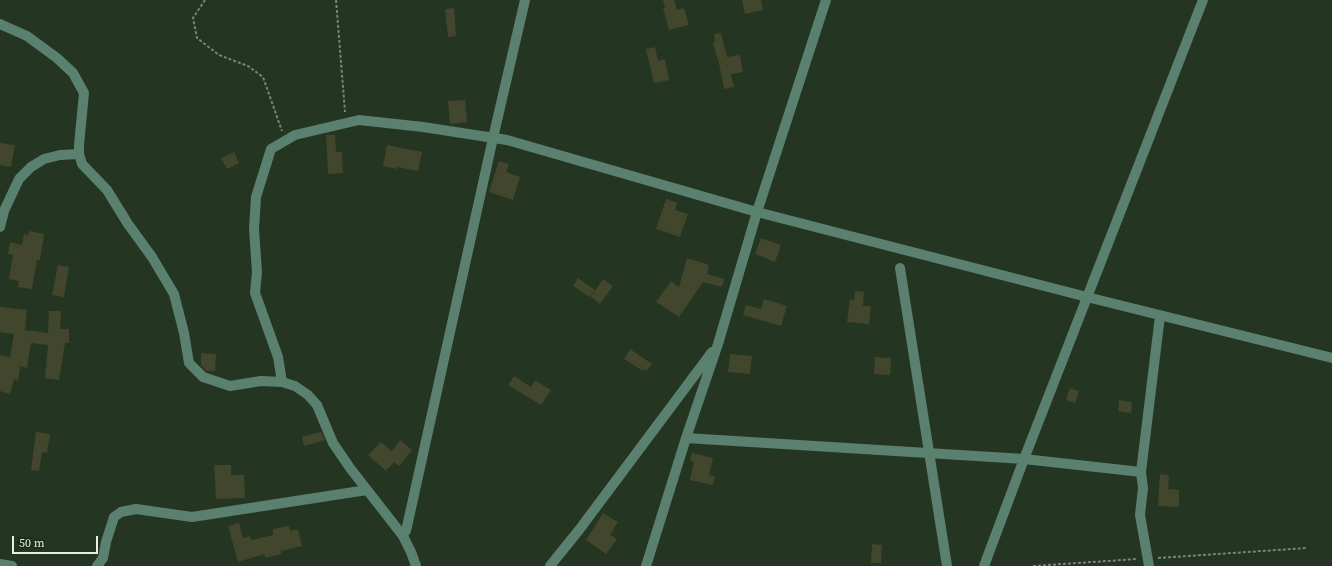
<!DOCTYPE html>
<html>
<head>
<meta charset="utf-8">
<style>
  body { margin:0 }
  #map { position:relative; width:1332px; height:566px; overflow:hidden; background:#243521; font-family:"Source Serif 4",serif }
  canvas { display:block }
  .scale { position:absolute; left:12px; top:536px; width:86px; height:18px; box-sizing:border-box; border:2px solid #e5f0e3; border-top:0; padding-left:5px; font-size:12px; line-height:14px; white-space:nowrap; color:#e5f0e3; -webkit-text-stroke:3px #1b2b18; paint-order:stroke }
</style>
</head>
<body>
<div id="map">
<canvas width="1332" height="566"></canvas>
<div class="scale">50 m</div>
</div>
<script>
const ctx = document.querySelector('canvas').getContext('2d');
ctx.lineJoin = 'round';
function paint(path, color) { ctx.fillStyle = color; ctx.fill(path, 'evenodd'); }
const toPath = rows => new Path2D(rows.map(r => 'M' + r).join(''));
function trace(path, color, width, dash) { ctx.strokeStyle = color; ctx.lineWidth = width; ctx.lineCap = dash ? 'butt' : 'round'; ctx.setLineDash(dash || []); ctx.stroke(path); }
paint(toPath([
  [663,0,674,0,677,10,684,8,689,25,669,30,663,8,665,8],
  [742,0,761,0,763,10,745,14],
  [454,8,456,36,448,37,445,9],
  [721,33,727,57,740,55,743,72,731,74,734,87,724,89,718,58,717,58,713,43,715,42,714,34],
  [655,47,658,61,665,59,669,80,654,83,646,49],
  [465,100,467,122,450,124,448,101],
  [326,135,335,135,336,152,342,152,343,173,328,174],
  [0,143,15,145,11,167,0,165],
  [387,145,422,152,418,171,397,167,397,169,383,166],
  [234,152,239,163,227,169,221,158],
  [499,161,509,164,506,172,520,177,513,200,489,192],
  [666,199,677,203,675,210,688,214,680,237,656,229],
  [29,231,44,234,40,260,37,260,32,289,18,287,19,281,9,279,13,255,8,254,10,242,22,245,24,234,28,235],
  [761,238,781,245,775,262,755,254],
  [687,258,709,265,707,274,724,279,722,287,703,282,679,317,656,302,671,281,679,287],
  [58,265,69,267,64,297,52,295],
  [578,278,595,290,590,297,573,286],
  [603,279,613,286,600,304,591,297],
  [855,291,864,292,863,306,871,306,869,324,847,322,850,299,854,300],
  [764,299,787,306,781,326,743,315,746,305,761,309],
  [0,307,27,310,25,330,48,333,49,311,61,311,60,329,69,329,69,343,65,343,59,380,45,378,48,345,31,343,27,368,20,366,18,380,14,379,10,394,0,391,0,355,10,357,14,334,0,332],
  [630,349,652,364,647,371,644,369,643,371,624,359],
  [201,353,216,354,215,371,206,371,201,365],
  [730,354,752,356,750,374,728,372],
  [875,357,891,358,890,375,874,374],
  [514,376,531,387,535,380,551,390,541,405,508,385],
  [1070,388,1079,391,1075,403,1066,400],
  [1119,400,1132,402,1131,413,1118,411],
  [36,432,50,434,47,453,42,452,39,471,31,470],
  [321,432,325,440,304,446,302,437],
  [400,440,412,450,399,466,394,462,386,471,368,455,381,442,392,451],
  [692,453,713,458,709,475,715,476,713,485,690,480,694,462,690,461],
  [214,465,231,465,231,475,244,475,245,498,216,499],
  [1160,474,1169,475,1168,489,1179,490,1179,507,1158,506],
  [603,513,618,522,610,535,617,539,606,554,586,540],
  [239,523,243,538,250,536,251,540,273,535,273,529,289,526,290,531,298,529,302,546,281,551,281,554,266,558,264,554,238,562,228,526],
  [872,544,882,545,881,563,871,563]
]), '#42462d');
trace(toPath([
  [205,0,193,18,197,38,219,55,248,66,263,77,282,131],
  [336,0,345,112],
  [1158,558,1307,548],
  [1033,566,1137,559]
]), '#778574', 2, [3, 2]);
trace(toPath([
  [0,24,27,36,57,58,73,73,84,93,79,145,79,154,82,164,107,190,128,224,152,257,174,294,184,333,189,363,203,377,230,386,261,381,282,382,295,386,308,395,317,405,333,443,350,468,403,536,411,552,416,566],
  [0,227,4,211,19,179,31,167,44,159,60,155,79,154],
  [900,268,947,566],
  [282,382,278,357,255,293,257,272,254,229,256,197,271,149,295,135,359,120,423,127,507,140,757,212,1087,297,1332,358],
  [686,438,1024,459,1141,472],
  [406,531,493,138,525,0],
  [0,564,12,566],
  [97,566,103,558,106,542,114,517,121,512,136,509,192,517,367,490],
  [550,566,579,530,712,352],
  [646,566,686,438,718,344,757,212,826,0],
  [984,566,1024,459,1203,0],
  [1149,566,1140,515,1143,488,1141,472,1160,316]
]), '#5a806f', 10);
</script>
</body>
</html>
